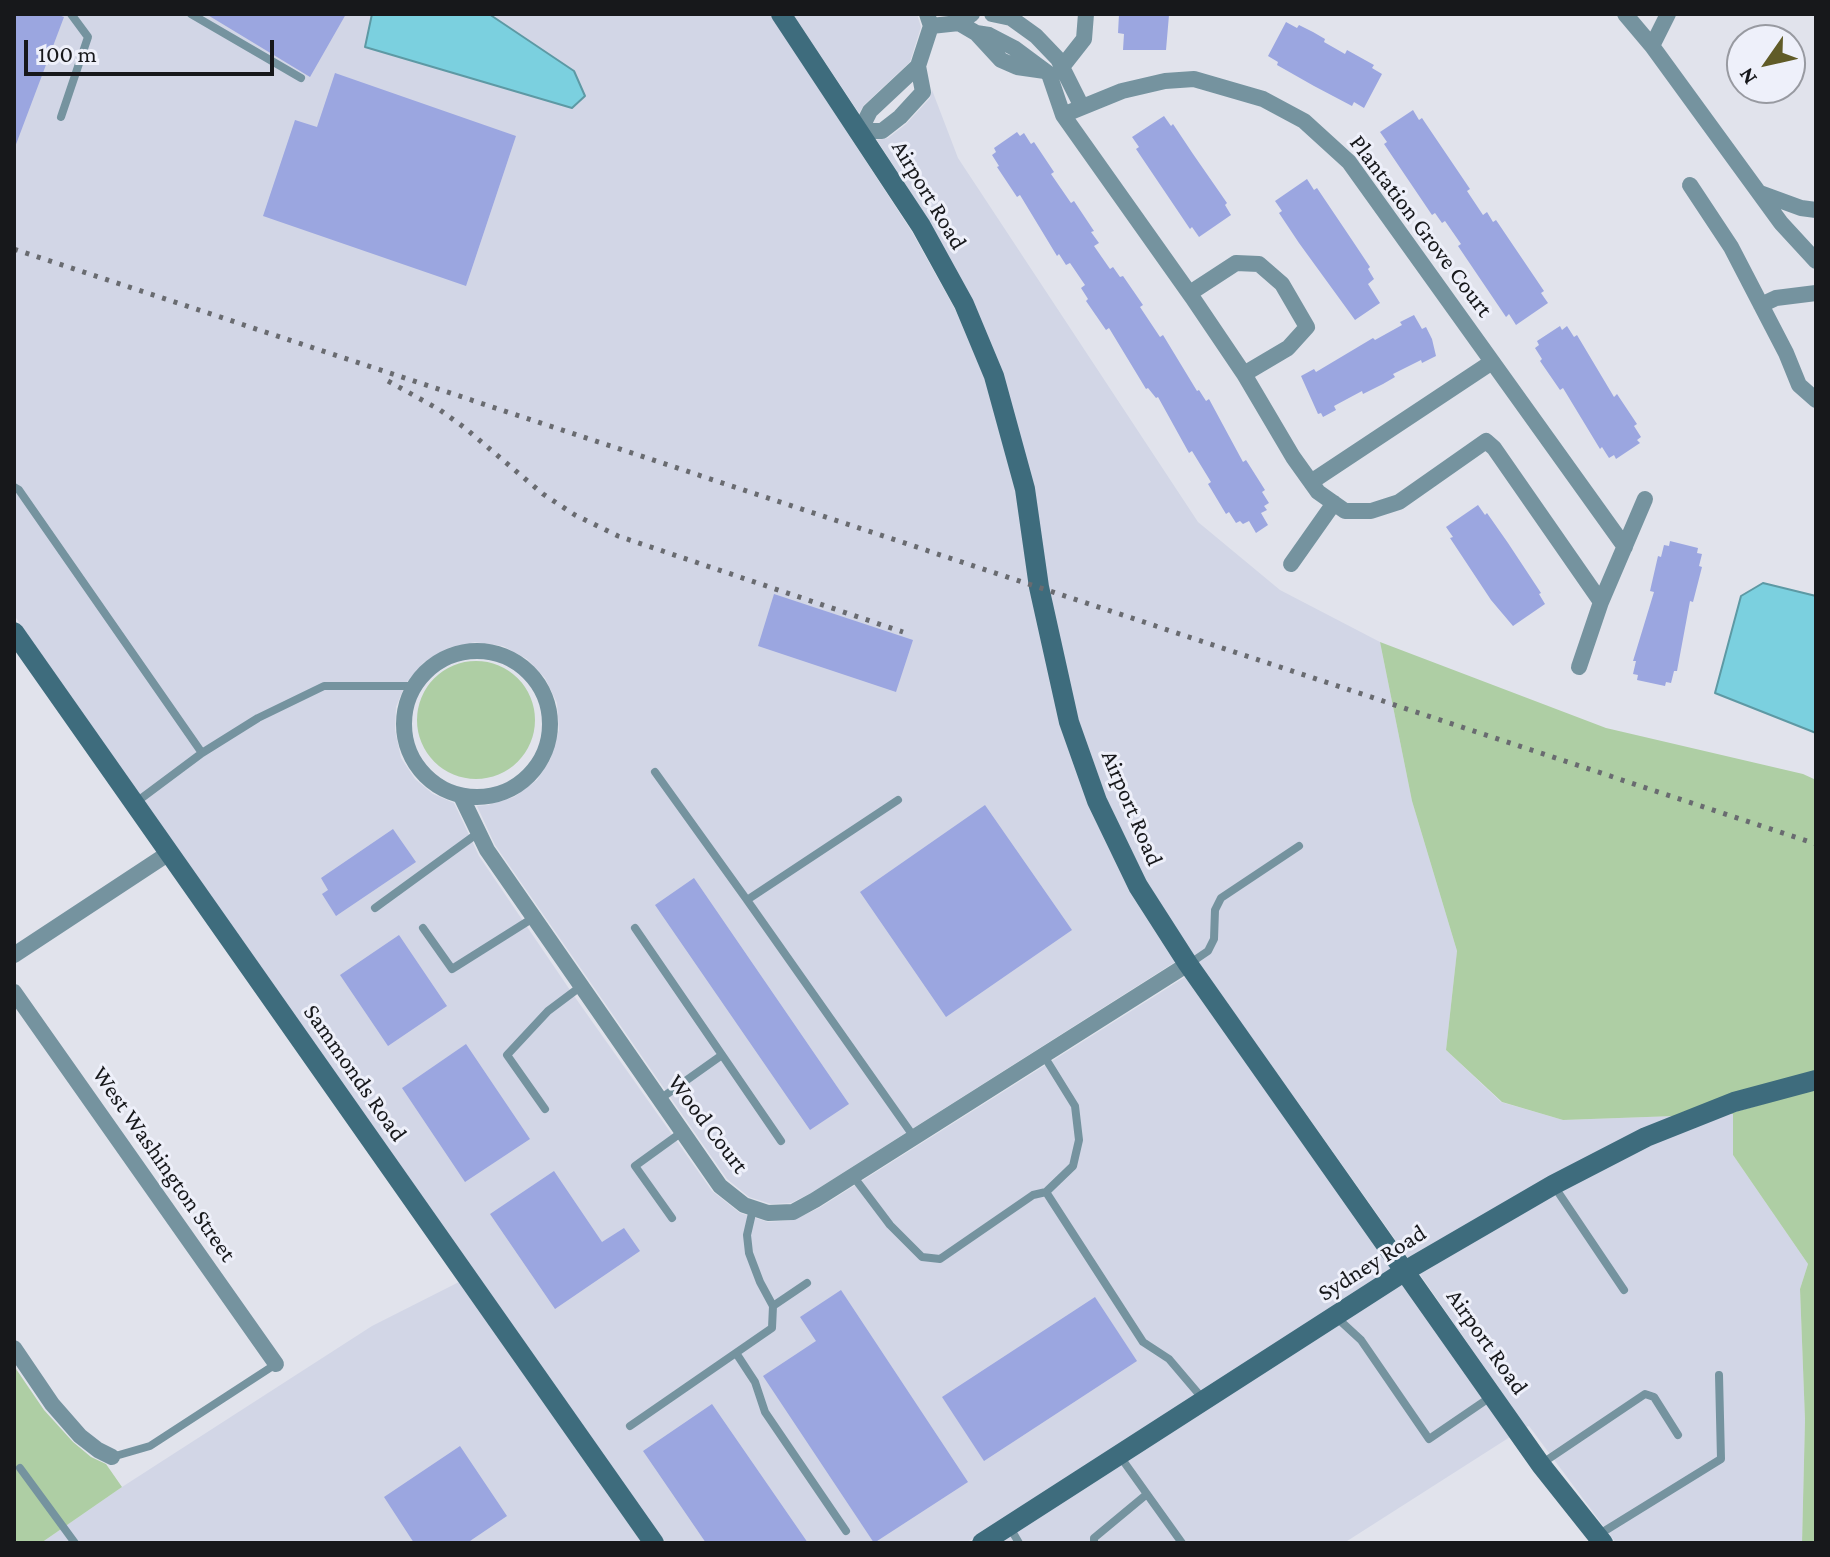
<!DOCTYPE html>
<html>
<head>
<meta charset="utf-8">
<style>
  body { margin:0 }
  #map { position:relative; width:1830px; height:1557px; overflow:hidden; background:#e1e3ec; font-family:"Crimson Pro",serif }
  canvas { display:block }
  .frame { position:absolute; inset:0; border:16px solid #17181b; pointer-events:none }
  .north { position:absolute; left:1726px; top:24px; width:80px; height:80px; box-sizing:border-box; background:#eef0fa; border:2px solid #989aa1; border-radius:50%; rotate:236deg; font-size:22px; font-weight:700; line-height:32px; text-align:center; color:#17181b }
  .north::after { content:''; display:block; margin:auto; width:28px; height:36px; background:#605b27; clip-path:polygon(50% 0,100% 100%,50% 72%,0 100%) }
  .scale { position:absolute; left:24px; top:40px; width:250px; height:36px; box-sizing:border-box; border:4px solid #17181b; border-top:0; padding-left:10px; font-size:24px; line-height:28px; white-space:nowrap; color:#17181b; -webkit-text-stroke:6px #eef0fa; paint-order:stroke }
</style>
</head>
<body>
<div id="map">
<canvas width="1830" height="1557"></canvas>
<div class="frame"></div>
<div class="north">N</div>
<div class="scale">100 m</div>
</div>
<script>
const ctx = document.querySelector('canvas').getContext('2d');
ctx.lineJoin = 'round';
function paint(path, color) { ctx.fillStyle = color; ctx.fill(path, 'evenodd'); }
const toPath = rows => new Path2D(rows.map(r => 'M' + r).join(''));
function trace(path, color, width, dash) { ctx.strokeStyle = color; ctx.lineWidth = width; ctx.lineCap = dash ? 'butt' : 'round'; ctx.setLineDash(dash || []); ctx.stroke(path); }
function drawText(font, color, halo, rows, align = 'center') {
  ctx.font = font + ' "Crimson Pro",serif'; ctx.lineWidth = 6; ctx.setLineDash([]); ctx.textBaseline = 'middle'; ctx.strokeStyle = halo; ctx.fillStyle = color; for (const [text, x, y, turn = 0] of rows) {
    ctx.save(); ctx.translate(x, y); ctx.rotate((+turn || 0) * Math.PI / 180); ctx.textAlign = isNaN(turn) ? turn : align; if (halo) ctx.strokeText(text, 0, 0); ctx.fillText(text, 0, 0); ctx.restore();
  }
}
paint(toPath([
  [14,14,372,14,366,47,492,18,489,14,770,14,912,232,955,309,985,379,1016,492,1060,726,1175,962,811,1193,791,1203,771,1204,749,1197,727,1179,495,845,477,806,488,805,514,797,537,780,550,760,559,730,557,703,545,678,527,659,503,646,475,642,448,648,424,662,406,683,396,707,395,730,401,758,415,779,433,794,454,803,479,856,572,993,712,1191,740,1213,768,1222,793,1220,819,1208,1185,977,1392,1269,966,1543,666,1543,14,615],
  [793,14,917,14,921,27,910,62,864,105,859,113],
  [932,90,958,158,1198,522,1280,590,1380,642,1412,801,1457,951,1446,1050,1501,1102,1563,1120,1675,1116,1409,1259,1196,959,1146,881,1106,797,1078,719,1048,585,1034,486,929,221,877,140,888,138,906,124,930,98],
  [1728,1114,1733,1114,1733,1155,1808,1264,1800,1289,1805,1420,1802,1543,1616,1543,1529,1426,1526,1427,1419,1273,1559,1192,1649,1145],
  [459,1282,642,1543,41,1543,122,1487,372,1326],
  [1402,1283,1510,1437,1344,1543,998,1543]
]), '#d2d6e6');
paint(toPath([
  [1380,642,1606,728,1803,774,1816,780,1816,1071,1675,1116,1563,1120,1502,1102,1446,1050,1457,951,1412,801],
  '417 720a59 59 0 1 1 118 0a59 59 0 1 1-118 0Z',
  [1816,1089,1816,1543,1802,1543,1805,1420,1800,1289,1808,1264,1733,1155,1733,1114,1728,1114],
  [14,1366,44,1410,73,1442,91,1457,106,1464,122,1487,41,1543,14,1543]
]), '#aecea4');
const water = toPath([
  [372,14,489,14,574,71,585,96,572,108,365,47,372,14],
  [1763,583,1816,596,1816,733,1715,693,1741,596,1763,583]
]);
paint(water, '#7bd0df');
trace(water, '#5d99a4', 2);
paint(toPath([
  [14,14,56,14,64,17,15,147],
  [206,14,346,14,310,77],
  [1119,14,1169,15,1166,50,1123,50,1124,34,1118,33],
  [1286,22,1297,28,1299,25,1313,32,1325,39,1324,42,1345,54,1347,50,1374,65,1372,68,1382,74,1364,108,1354,102,1352,106,1314,86,1277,65,1278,62,1268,56],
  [335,73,516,136,466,286,263,216,295,120,317,127],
  [1413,110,1419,120,1422,118,1426,124,1470,189,1467,191,1483,215,1487,212,1493,222,1496,220,1544,291,1541,293,1548,303,1516,325,1509,314,1506,317,1458,246,1461,244,1445,221,1442,223,1435,213,1432,215,1384,144,1387,142,1380,132],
  [1164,116,1171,126,1173,124,1193,154,1227,203,1225,205,1231,215,1199,237,1192,227,1190,229,1136,149,1139,147,1132,137],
  [1017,132,1020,136,1024,133,1031,144,1034,142,1054,172,1051,174,1071,203,1074,201,1094,231,1091,232,1099,243,1094,246,1110,269,1113,267,1120,277,1123,276,1143,305,1140,307,1160,337,1163,335,1197,391,1199,390,1206,401,1209,399,1243,462,1246,460,1265,490,1262,492,1269,503,1264,506,1267,510,1261,513,1268,525,1256,533,1249,521,1243,524,1240,521,1236,523,1229,512,1226,514,1208,484,1211,482,1192,451,1189,453,1158,397,1156,398,1148,388,1146,389,1109,328,1106,330,1086,301,1088,299,1081,288,1085,285,1070,263,1066,265,1059,254,1057,256,1020,195,1017,197,997,167,999,166,992,155,996,152,994,148],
  [1307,179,1314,190,1317,188,1352,240,1370,267,1368,269,1374,279,1368,284,1380,303,1355,320,1299,243,1279,213,1282,211,1275,201],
  [1414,315,1422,329,1426,327,1432,339,1436,356,1422,363,1421,360,1393,374,1395,377,1383,384,1363,394,1362,391,1334,406,1336,410,1323,417,1321,413,1318,414,1301,376,1314,369,1316,372,1373,338,1375,340,1402,325,1400,322],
  [1560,326,1562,330,1567,326,1574,337,1577,335,1614,397,1617,394,1637,424,1634,426,1641,437,1637,440,1640,443,1616,459,1614,455,1609,458,1602,447,1600,449,1563,388,1560,390,1540,361,1542,359,1535,348,1539,345,1537,341],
  [1478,505,1485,515,1487,513,1508,543,1541,593,1539,594,1545,604,1513,626,1491,600,1450,538,1453,537,1446,527],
  [1670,541,1698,548,1697,553,1702,554,1699,566,1702,567,1693,602,1690,601,1677,671,1674,671,1671,683,1666,682,1665,686,1637,680,1638,675,1633,674,1636,661,1633,661,1654,592,1650,591,1658,556,1661,557,1664,545,1669,546],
  [774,594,913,640,896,692,758,646],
  [985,805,1072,930,946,1017,860,892],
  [393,829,416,862,336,916,322,894,328,890,321,878],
  [694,878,849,1104,810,1130,655,905],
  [399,935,447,1006,388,1046,340,975],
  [466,1044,530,1139,465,1182,402,1088],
  [554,1171,602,1242,624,1228,640,1251,555,1309,490,1214],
  [841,1290,968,1482,874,1543,763,1376,816,1341,800,1317],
  [1095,1297,1137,1361,984,1461,942,1397],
  [712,1404,808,1543,706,1543,643,1451],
  [460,1446,507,1516,467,1543,414,1543,384,1497]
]), '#9ba6e0');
trace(toPath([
  [191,14,301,78],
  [61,117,88,37,71,14],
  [14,487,19,490,202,753,135,803],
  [202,753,258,718,324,686,414,686],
  [655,772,747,900],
  [898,800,747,900,914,1137],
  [375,908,478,833],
  [423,928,452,969,533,918],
  [635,928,781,1141],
  [1189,964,1208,951,1214,939,1215,910,1221,898,1299,846],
  [1044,1056,1075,1106,1079,1140,1073,1166,1046,1192],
  [660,1099,722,1055],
  [545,1109,507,1055,548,1011,580,987],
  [853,1176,890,1225,922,1257,940,1259,1033,1195,1046,1192,1143,1342,1169,1359,1203,1399],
  [1554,1186,1624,1290],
  [672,1218,635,1166,682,1132],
  [773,1306,807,1283],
  [1336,1317,1361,1340,1429,1439,1492,1396],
  [736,1353,755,1382,765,1412,846,1531],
  [630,1426,772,1328,773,1306,760,1282,749,1253,747,1235,753,1209],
  [1119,1455,1182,1543],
  [112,1457,150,1446,276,1364],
  [1541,1464,1645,1394,1654,1397,1678,1435],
  [20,1468,75,1543],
  [1009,1526,1019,1543],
  [1598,1535,1721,1459,1719,1375],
  [1094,1543,1094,1538,1147,1494]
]), '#75939f', 8);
trace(toPath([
  [992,14,1011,18,1036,36,1058,59,1082,107],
  [1625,14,1652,46,1781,223,1816,261],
  [959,23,976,33,989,35,1014,48,1049,74,1063,115,1192,297,1244,374,1293,457,1318,492,1345,511,1371,511,1399,502,1486,441,1494,448,1601,602],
  [931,26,959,23,972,14],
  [977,34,1001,60,1017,67,1045,71],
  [1652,46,1668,14],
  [918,66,923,92,900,117,882,131,860,131,870,111,918,66],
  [918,66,931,26,927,14],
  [1062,67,1084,39,1086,14],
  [1063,115,1122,91,1165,81,1194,79,1263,99,1304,121,1349,162,1625,547],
  [1690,185,1731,247,1786,353,1799,385,1816,400],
  [1760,193,1801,208,1816,210],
  [1190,293,1236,263,1259,264,1282,284,1307,327,1288,348,1244,374],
  [1761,305,1776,298,1816,293],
  [1311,482,1492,362],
  [1291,564,1334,503],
  '404 724a73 73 0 1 1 146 0a73 73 0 1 1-146 0Z',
  [1579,667,1601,602,1645,499],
  [461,796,487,850,720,1186,744,1205,768,1213,793,1212,815,1200,1188,964],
  [14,955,169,853],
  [14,992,276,1364],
  [14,1348,52,1404,80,1436,98,1450,112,1457]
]), '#75939f', 16);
trace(toPath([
  [781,14,921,226,964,304,994,376,1025,489,1039,587,1069,722,1097,801,1138,886,1188,964,1541,1465,1603,1543],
  [14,632,654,1543],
  [982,1543,1405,1271,1553,1185,1646,1137,1734,1102,1816,1080]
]), '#3e6c7d', 20);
trace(toPath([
  [14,249,1816,844],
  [388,381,440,410,465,428,543,494,575,515,618,536,903,632]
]), '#696b70', 5, [4, 8]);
drawText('24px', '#17181b', '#eef0fa', [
  ["Airport Road",929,195,59],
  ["Plantation Grove Court",1421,226,53],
  ["Airport Road",1132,808,67],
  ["Sammonds Road",355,1073,55],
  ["Wood Court",708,1124,53],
  ["West Washington Street",164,1164,55],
  ["Sydney Road",1372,1263,-32],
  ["Airport Road",1487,1342,55]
]);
</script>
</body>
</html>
